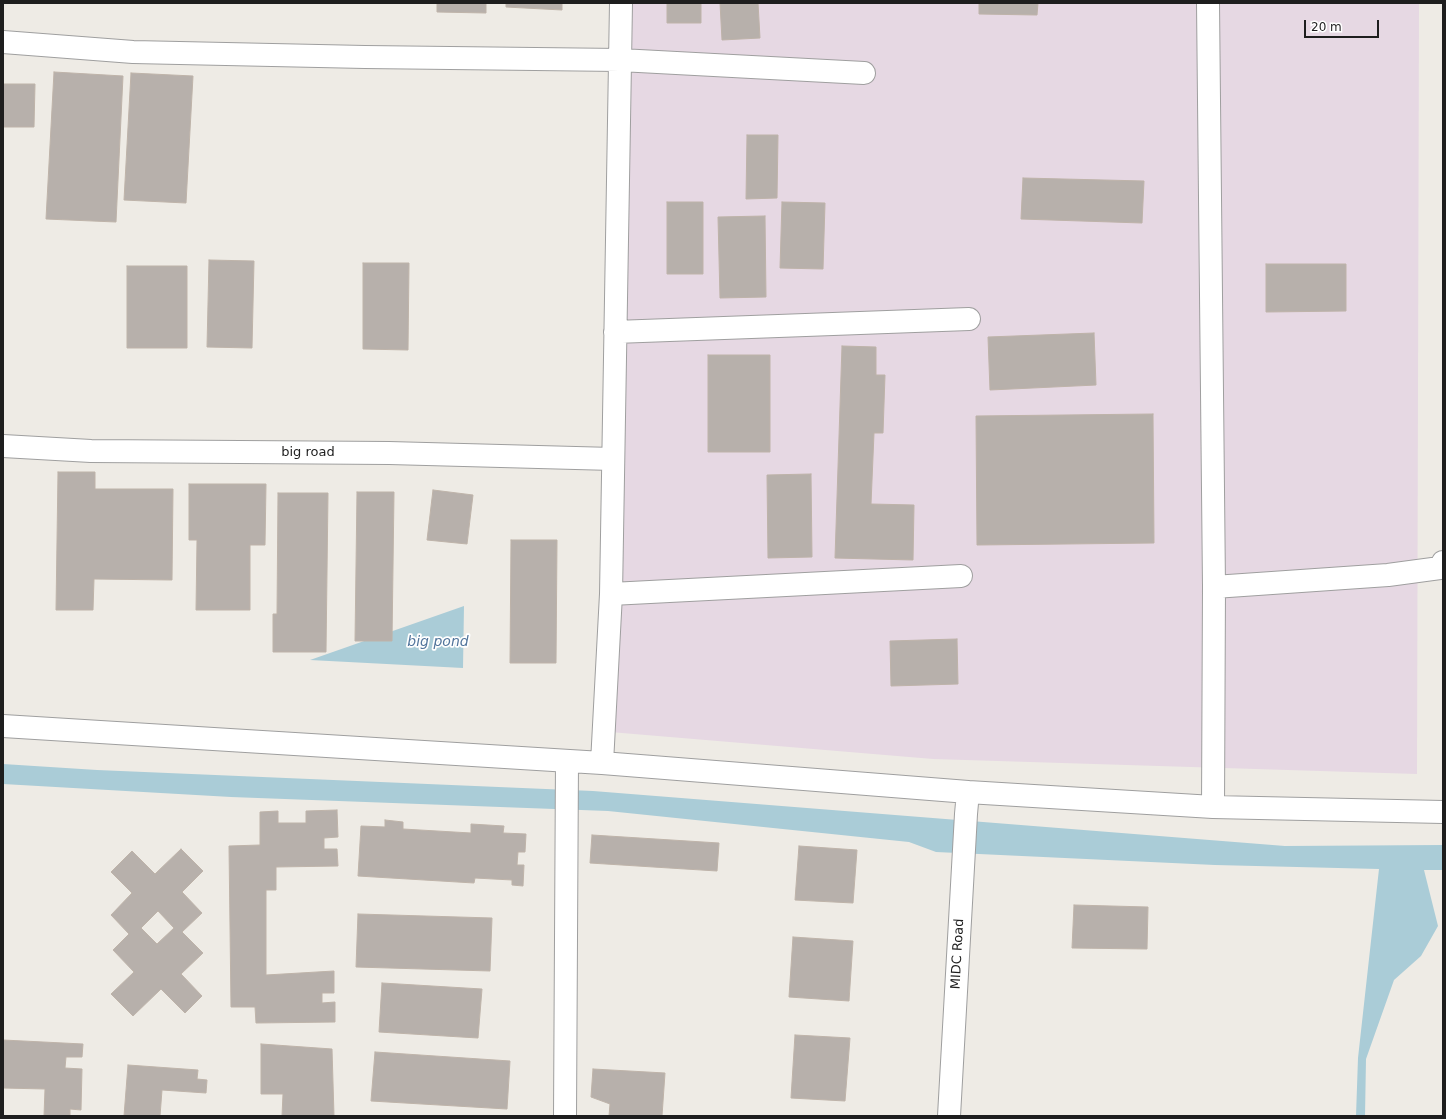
<!DOCTYPE html>
<html>
<head>
<meta charset="utf-8">
<style>
  body { margin:0 }
  #map { position:relative; width:1446px; height:1119px; overflow:hidden; background:#eeebe5; font-family:"DejaVu Sans",sans-serif }
  canvas { display:block }
  .frame { position:absolute; inset:0; border:4px solid #1e1e1e; pointer-events:none }
  .scale { position:absolute; left:1304px; top:20px; width:75px; height:18px; box-sizing:border-box; border:2px solid #1e1e1e; border-top:0; padding-left:5px; font-size:12px; line-height:14px; white-space:nowrap; color:#1e1e1e; -webkit-text-stroke:3px #fff; paint-order:stroke }
</style>
</head>
<body>
<div id="map">
<canvas width="1446" height="1119"></canvas>
<div class="frame"></div>
<div class="scale">20 m</div>
</div>
<script>
const ctx = document.querySelector('canvas').getContext('2d');
ctx.lineJoin = 'round';
function paint(path, color) { ctx.fillStyle = color; ctx.fill(path, 'evenodd'); }
const toPath = rows => new Path2D(rows.map(r => 'M' + r).join(''));
function trace(path, color, width, dash) { ctx.strokeStyle = color; ctx.lineWidth = width; ctx.lineCap = dash ? 'butt' : 'round'; ctx.setLineDash(dash || []); ctx.stroke(path); }
function drawText(font, color, halo, rows, align = 'center') {
  ctx.font = font + ' "DejaVu Sans",sans-serif'; ctx.lineWidth = 3.5; ctx.setLineDash([]); ctx.textBaseline = 'middle'; ctx.strokeStyle = halo; ctx.fillStyle = color; for (const [text, x, y, turn = 0] of rows) {
    ctx.save(); ctx.translate(x, y); ctx.rotate((+turn || 0) * Math.PI / 180); ctx.textAlign = isNaN(turn) ? turn : align; if (halo) ctx.strokeText(text, 0, 0); ctx.fillText(text, 0, 0); ctx.restore();
  }
}
paint(toPath([
  [629,3,1419,3,1417,774,933,759,610,732]
]), '#e6d8e3');
paint(toPath([
  [464,606,463,668,310,660],
  [3,764,97,770,593,791,1285,846,1443,845,1443,870,1424,870,1438,926,1421,956,1394,980,1366,1059,1365,1116,1356,1116,1358,1058,1379,869,1215,865,936,852,909,842,608,811,231,797,3,784]
]), '#aaccd7');
const building = toPath([
  [437,3,486,3,486,13,437,12,437,3],
  [506,3,562,3,562,10,506,7,506,3],
  [667,3,701,3,701,23,667,23,667,3],
  [720,3,758,3,760,38,722,40,720,3],
  [979,3,1038,3,1037,15,979,14,979,3],
  [54,72,123,76,116,222,46,219,54,72],
  [131,73,193,76,186,203,124,200,131,73],
  [3,84,35,84,34,127,3,127,3,84],
  [747,135,778,135,777,198,746,199,747,135],
  [1023,178,1144,181,1142,223,1021,219,1023,178],
  [667,202,703,202,703,274,667,274,667,202],
  [782,202,825,203,823,269,780,268,782,202],
  [765,216,766,297,720,298,718,217,765,216],
  [209,260,254,261,252,348,207,347,209,260],
  [363,263,409,263,408,350,363,349,363,263],
  [1266,264,1346,264,1346,311,1266,312,1266,264],
  [127,266,187,266,187,348,127,348,127,266],
  [1094,333,1096,385,990,390,988,337,1094,333],
  [842,346,876,347,876,375,885,375,883,433,874,433,871,504,914,505,913,560,835,558,842,346],
  [708,355,770,355,770,452,708,452,708,355],
  [1153,414,1154,543,977,545,976,416,1153,414],
  [58,472,95,472,95,489,173,489,172,580,94,579,93,610,56,610,58,472],
  [811,474,812,557,768,558,767,475,811,474],
  [189,484,266,484,265,545,250,545,250,610,196,610,197,540,189,540,189,484],
  [433,490,473,495,467,544,427,540,433,490],
  [357,492,394,492,392,641,355,641,357,492],
  [278,493,328,493,326,652,273,652,273,614,277,614,278,493],
  [511,540,557,540,556,663,510,663,511,540],
  [957,639,958,684,891,686,890,641,957,639],
  [337,810,338,837,324,838,324,849,337,849,338,866,276,867,276,890,266,890,266,975,334,971,334,993,322,993,322,1003,335,1002,335,1022,256,1023,255,1007,231,1007,229,846,260,845,260,812,278,811,278,823,306,823,306,811,337,810],
  [385,820,403,822,403,829,471,833,471,824,504,826,503,833,526,834,525,852,518,852,517,865,524,865,523,886,512,885,512,880,475,878,474,883,358,876,361,826,385,827,385,820],
  [592,835,719,843,717,871,590,863,592,835],
  [799,846,857,850,853,903,795,900,799,846],
  [181,849,203,871,182,892,202,913,182,932,203,953,181,974,202,996,185,1013,161,989,133,1016,111,994,134,972,113,950,129,934,111,915,132,893,111,872,132,851,155,874,181,849],
  [158,911,174,928,157,944,141,928,158,911],
  [1074,905,1148,907,1147,949,1072,948,1074,905],
  [358,914,492,918,490,971,356,967,358,914],
  [793,937,853,941,849,1001,789,997,793,937],
  [382,983,482,989,478,1038,379,1032,382,983],
  [795,1035,850,1038,845,1101,791,1098,795,1035],
  [3,1040,83,1044,82,1057,66,1057,65,1068,82,1069,81,1110,70,1109,70,1116,44,1116,45,1089,3,1088,3,1040],
  [261,1044,332,1049,334,1116,282,1116,283,1094,261,1094,261,1044],
  [375,1052,510,1061,507,1109,371,1101,375,1052],
  [128,1065,198,1070,197,1079,207,1080,206,1093,162,1090,160,1116,124,1116,128,1065],
  [593,1069,665,1073,662,1116,609,1116,610,1104,591,1097,593,1069]
]);
paint(building, '#b7b0ab');
trace(building, '#beb3a9', 1);
const minor = toPath([
  [1208,3,1214,587,1213,807],
  [3,42,133,52,365,57,620,60,864,73],
  [615,332,969,319],
  [3,446,91,451,389,453,613,459],
  [1214,587,1388,575,1440,568,1443,562],
  [611,594,961,576],
  [3,726,602,763,968,792,1213,807,1443,812],
  [602,763,611,594,621,3],
  [565,1116,567,761],
  [949,1116,966,814,968,792]
]);
trace(minor, '#9f9f9f', 24);
trace(minor, '#fff', 22);
drawText('13px', '#1e1e1e', '#fff', [
  ["big road",308,453],
  ["MIDC Road",958,954,-87]
]);
drawText('italic 14px', '#52759c', '#fff', [
  ["big pond",438,642]
]);
</script>
</body>
</html>
